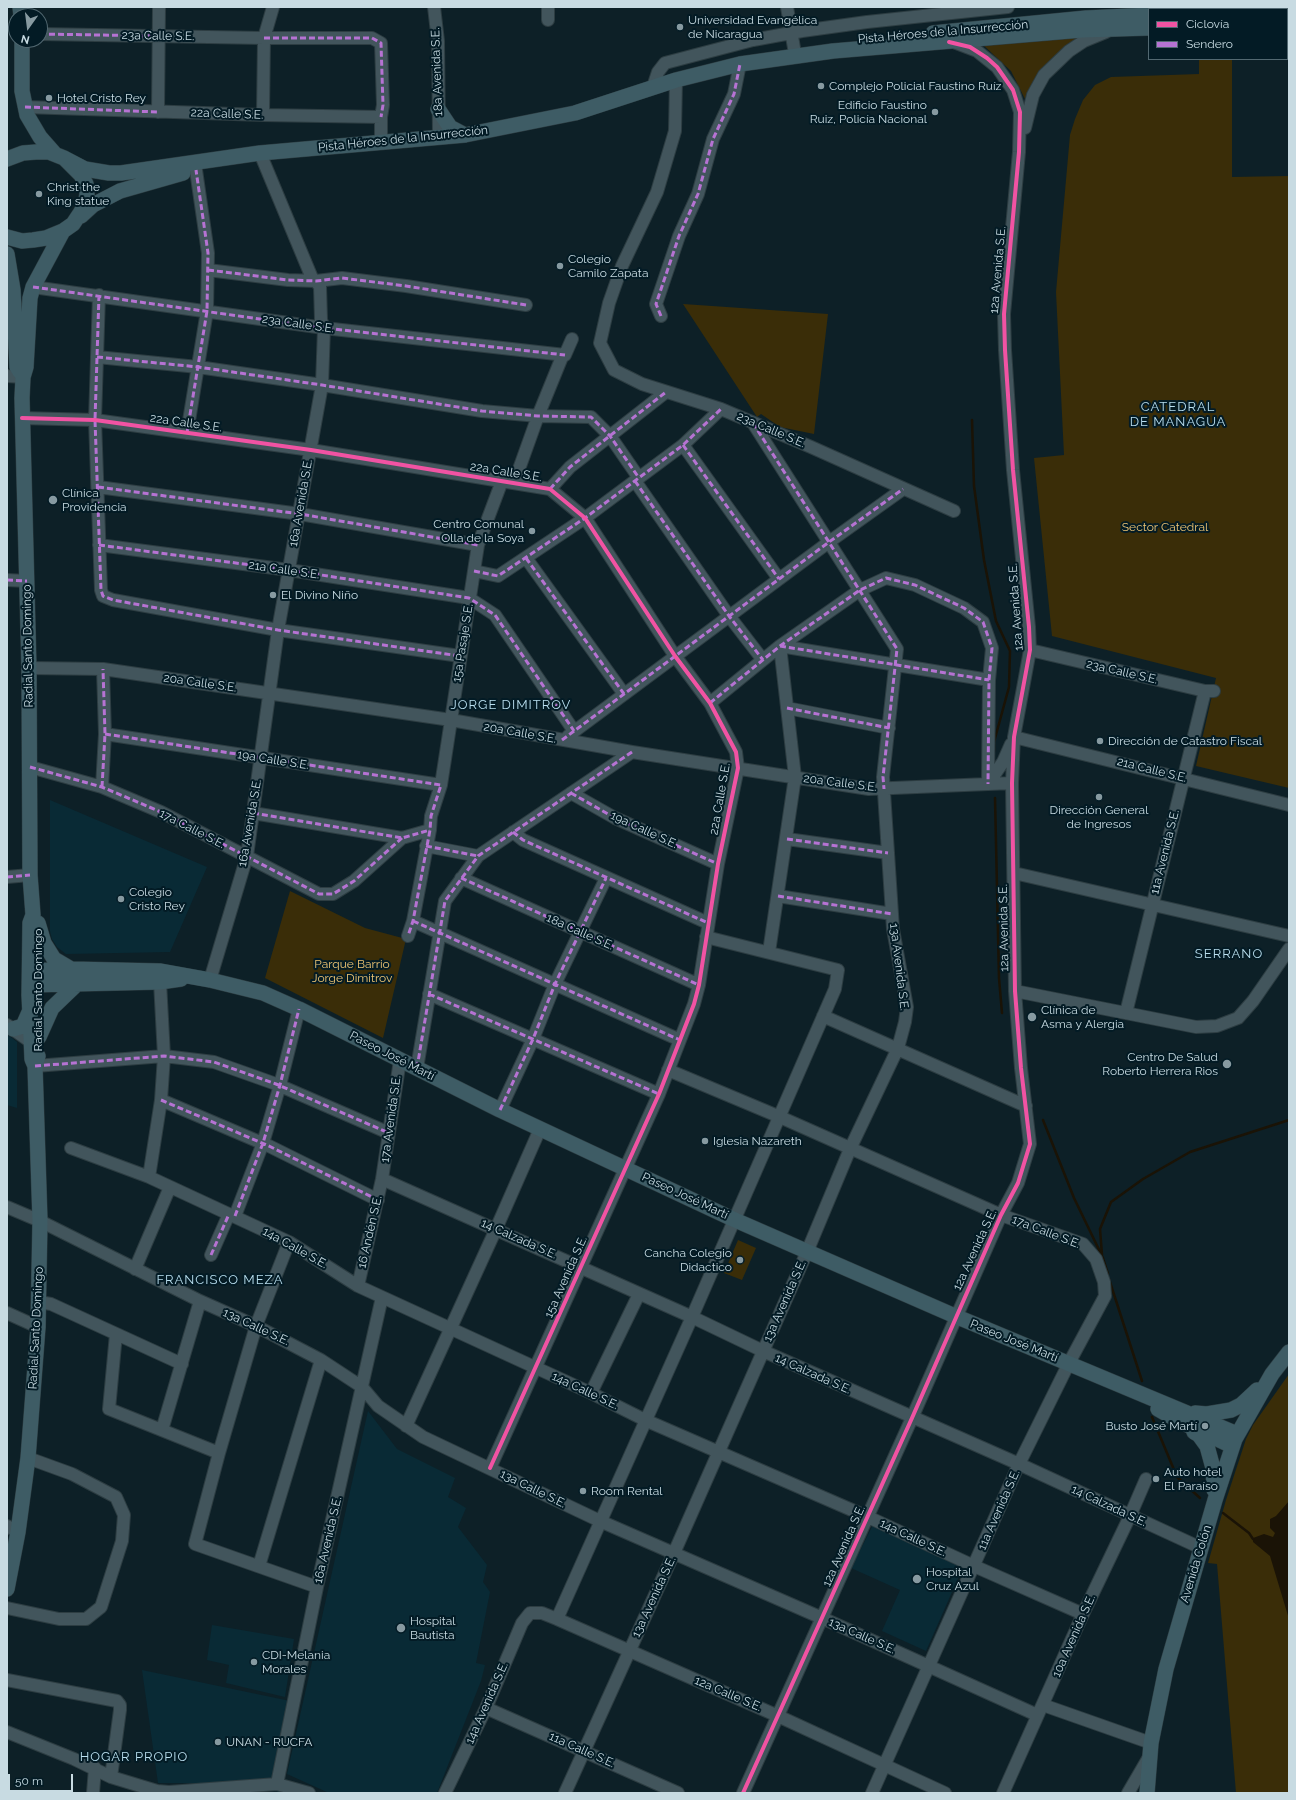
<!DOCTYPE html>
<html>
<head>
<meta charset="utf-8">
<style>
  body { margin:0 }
  #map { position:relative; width:1296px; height:1800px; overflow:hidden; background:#0d2027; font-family:Raleway,sans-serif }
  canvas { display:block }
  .frame { position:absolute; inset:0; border:8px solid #c8dbe2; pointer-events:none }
  .legend { position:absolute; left:1148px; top:8px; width:140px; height:52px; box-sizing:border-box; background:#031b25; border:1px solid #526871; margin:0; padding:5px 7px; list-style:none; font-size:12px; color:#c8dbe2 }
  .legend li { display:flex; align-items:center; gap:8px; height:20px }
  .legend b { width:20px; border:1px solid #526871 }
  .north { position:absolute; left:8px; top:8px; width:40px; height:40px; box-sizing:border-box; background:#031b25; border:1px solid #526871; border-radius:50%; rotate:194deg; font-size:11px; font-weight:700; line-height:16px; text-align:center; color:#c8dbe2 }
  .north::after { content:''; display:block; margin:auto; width:14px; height:18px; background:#879aa1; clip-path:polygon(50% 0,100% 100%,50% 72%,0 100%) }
  .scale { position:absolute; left:8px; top:1774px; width:65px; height:18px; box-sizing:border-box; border:2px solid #c8dbe2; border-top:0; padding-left:5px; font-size:12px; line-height:14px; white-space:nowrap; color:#c8dbe2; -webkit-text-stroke:3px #031b25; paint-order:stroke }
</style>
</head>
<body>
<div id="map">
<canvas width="1296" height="1800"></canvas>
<div class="frame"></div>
<ul class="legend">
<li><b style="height:5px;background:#f153a3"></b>Ciclovía</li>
<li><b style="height:5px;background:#b673d3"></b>Sendero</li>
</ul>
<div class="north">N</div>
<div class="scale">50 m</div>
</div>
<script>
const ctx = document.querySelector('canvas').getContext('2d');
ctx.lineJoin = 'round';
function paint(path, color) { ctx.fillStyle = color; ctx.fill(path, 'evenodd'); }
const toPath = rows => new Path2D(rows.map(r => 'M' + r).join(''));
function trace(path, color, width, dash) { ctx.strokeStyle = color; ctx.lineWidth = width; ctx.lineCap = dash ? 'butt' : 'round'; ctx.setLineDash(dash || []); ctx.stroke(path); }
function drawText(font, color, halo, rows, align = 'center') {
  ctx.font = font + ' Raleway,sans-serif'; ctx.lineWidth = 4; ctx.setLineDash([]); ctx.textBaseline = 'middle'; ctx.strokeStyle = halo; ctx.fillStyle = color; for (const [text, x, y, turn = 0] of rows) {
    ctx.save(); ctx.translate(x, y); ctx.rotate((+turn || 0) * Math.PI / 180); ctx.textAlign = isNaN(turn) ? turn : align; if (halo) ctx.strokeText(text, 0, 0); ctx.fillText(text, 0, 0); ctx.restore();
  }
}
paint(toPath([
  [50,800,207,867,170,952,66,954,57,947,52,939,50,931],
  [7,1034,17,1042,17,1108,7,1105],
  [368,1411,397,1449,455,1478,448,1497,466,1508,458,1527,487,1565,483,1582,490,1592,476,1663,485,1665,481,1681,437,1793,329,1793,287,1774],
  [873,1525,963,1567,926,1651,882,1631,900,1590,851,1568],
  [212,1625,294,1639,285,1697,226,1683,229,1665,207,1660],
  [142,1670,290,1701,276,1783,302,1793,277,1793,278,1787,276,1783,158,1783]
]), '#092a35');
paint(toPath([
  [1081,36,1051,59,1033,82,1025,99,1011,71,980,42],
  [1199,59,1232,59,1232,177,1289,176,1289,788,1196,766,1216,678,1052,636,1034,458,1064,455,1056,292,1070,135,1075,119,1083,100,1095,85,1111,77,1199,74],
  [683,304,828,314,814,434,780,427,761,414,757,417],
  [290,891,365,928,406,939,383,1038,265,978],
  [738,1240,756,1248,742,1280,724,1273],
  [1289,1374,1289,1793,1236,1793,1217,1564,1208,1563,1226,1500,1246,1439,1253,1425]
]), '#3a2d08');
paint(toPath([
  [1289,1501,1289,1674,1289,1619,1270,1556,1253,1542,1253,1538,1264,1534,1273,1537,1275,1533,1270,1528,1270,1519,1276,1516]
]), '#1a1306');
trace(toPath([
  [972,420,974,486,984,560,996,621,1010,651,1009,687,994,742,994,751],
  [995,798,999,978,1002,1013],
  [1043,1120,1074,1198,1103,1258,1108,1274],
  [1102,1255,1100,1229,1111,1202,1143,1179,1190,1152,1289,1120],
  [1109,1279,1142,1381],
  [1152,1417,1177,1477,1200,1498],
  [1223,1513,1249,1533,1253,1539]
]), '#1a1306', 2.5);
const minor = toPath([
  [434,7,438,41,439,136],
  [548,7,548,20],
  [787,7,794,48],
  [40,34,264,38,372,38,381,43,383,105,381,117,381,142],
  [676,80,675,131,657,192,622,266,609,303,600,343,614,370,642,384,721,409,811,447,954,511],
  [653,87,658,72,665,63,753,40,802,31,867,22,1008,7],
  [25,107,263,115,381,117],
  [158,112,159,7],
  [263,115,264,38,273,7],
  [1025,128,1033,95,1044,75,1069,51,1084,41,1106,32],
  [208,270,288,280,316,281,342,278,406,286,526,305],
  [33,287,324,328,565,355],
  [99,295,95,420,101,590,103,596,113,600,278,630,460,656],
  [661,316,656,304,679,236,698,194,713,139,734,94,740,64],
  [97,357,198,367,322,385,482,411,538,416,591,417,610,436,639,478],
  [7,376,23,377],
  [22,418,95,420,311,450,550,489,585,518,675,656,710,703,736,752,738,768,718,864,699,985,694,1004,659,1094,490,1468],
  [187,433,207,311,208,253,196,170],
  [683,445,779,579],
  [635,481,729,616,763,660],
  [514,483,538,416,562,357,565,355,572,339],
  [98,487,300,514,478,545],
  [550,489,570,467,666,392],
  [99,545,289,570,469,598,495,615,574,731],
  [526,558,624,694],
  [474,571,498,576,585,518,683,445,721,409],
  [7,580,27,581],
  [780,646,989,680],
  [1030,650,1205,691,1214,691],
  [29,668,103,669,451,720,632,752,869,789,1012,783],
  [710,703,780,646,860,590,886,578,915,585,964,608,983,622,992,648,989,680,988,784],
  [787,708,889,728],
  [105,734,441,785],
  [568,736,829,542,903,489],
  [1014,737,1289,805],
  [30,767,102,787,161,812,319,894,333,894,354,881,402,838],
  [988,784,1003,762,1011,744],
  [102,787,105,734,103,669],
  [571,793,615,818,718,864],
  [253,813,402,838,430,830],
  [513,832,523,840,708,923],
  [787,839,888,853],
  [426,846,478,856],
  [1014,873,1289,936],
  [7,877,30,875],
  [461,878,699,985],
  [778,896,892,914],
  [413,921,680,1040],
  [408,936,413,921,430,830,431,816,441,785,478,545,502,481],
  [769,952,795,777,780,646],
  [210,980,247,856,278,630,322,385,324,328,321,320,320,286,312,278,260,153],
  [1015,991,1196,1027,1217,1026,1238,1018,1253,1001,1289,949],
  [429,994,659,1094],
  [1126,1013,1205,691],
  [823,1016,1026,1106],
  [7,1025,31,1042],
  [35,1066,164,1056,214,1062,276,1084,389,1133],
  [417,1068,445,901,478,856,632,752],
  [668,1070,780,1117,1001,1215,1083,1244,1096,1259,1104,1282,1105,1296,1069,1363,1019,1464,872,1793],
  [161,1100,269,1146,378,1200],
  [500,1110,533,1039,555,984,606,878],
  [71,1148,149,1177,289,1242,358,1286,591,1393,645,1420,868,1517,974,1566,1083,1614],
  [149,1177,161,1100,164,1056,160,982],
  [382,1179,692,1317,763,1351,1019,1464,1201,1548],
  [7,1207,40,1221,200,1301,256,1326,321,1360,362,1387,378,1406,423,1437,600,1521,822,1618,1037,1715],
  [235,1216,263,1143,280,1085,299,1009],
  [289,1242,256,1326,219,1453,195,1544,317,1587],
  [211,1255,229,1214],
  [135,1269,170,1187],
  [358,1286,382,1179,400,1060],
  [39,1302,51,1304,182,1364],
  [7,1313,38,1327],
  [116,1334,109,1409,219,1453],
  [591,1393,639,1294],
  [406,1426,496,1229,540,1129],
  [162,1430,200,1301],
  [7,1526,18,1532],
  [259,1566,321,1360],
  [7,1608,59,1619,86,1619,101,1607,122,1541,124,1515,116,1497,72,1474,28,1458],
  [557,1619,692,1317,835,989,838,970,706,937],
  [7,1680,117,1701,120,1705,120,1710,111,1777],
  [1043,1705,1151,1743],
  [486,1708,678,1793],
  [7,1732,74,1759,111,1777,157,1791,169,1792,277,1784,309,1793],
  [277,1784,317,1587,382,1297],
  [93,1793,95,1768],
  [445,1793,486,1708,522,1623,530,1613,542,1613,557,1619,778,1716,945,1793],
  [565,1793,674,1553,807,1252,850,1149,898,1048,905,1022,907,1007,893,929,883,777,897,649,753,423],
  [743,1793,912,1418,1001,1215,1018,1183,1030,1144,1021,1068,1015,991,1012,783,1014,737,1030,650,1029,627,1013,470,1005,350,1004,314,1019,152,1020,112,1013,90,997,67,977,51,956,43],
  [1003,1793,1083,1614,1130,1516,1146,1479],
  [1128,1793,1149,1757]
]);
const major = toPath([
  [20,7,21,16],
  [1233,9,1257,7],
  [1287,30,1289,31],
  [933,33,1086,18,1149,15],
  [22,40,22,91,27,115,40,137,55,154],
  [438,109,450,127,465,135],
  [64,158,85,169,109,173,121,173,260,153,465,135,575,113,676,80,740,64,833,51,1082,30,1149,28],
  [7,159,23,153,36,152,49,152,64,158,81,175,86,184,87,194,85,205,79,215,73,224,63,231,46,238,33,240,22,241,7,237],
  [81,216,93,205,120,191,183,173],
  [7,254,13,290,17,367,20,372],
  [38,923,44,943,54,959,71,969],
  [30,971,72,969,160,971,210,980,263,993,299,1009,500,1110,735,1220,955,1316,1237,1434],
  [30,985,160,982,181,979],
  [13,1029,23,1026,30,1010],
  [39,1037,52,1008,77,984],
  [35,1066,32,1059,29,995,30,923,33,915,30,875,29,668,22,398,23,377,26,367,30,298,33,287,63,231],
  [1158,1409,1177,1420,1232,1446],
  [1195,1413,1207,1414,1231,1410,1241,1405,1257,1390],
  [1194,1432,1199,1435,1207,1446,1213,1468,1214,1490],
  [7,1589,18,1532,28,1458,38,1327,40,1221,35,1066,38,1056],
  [1147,1793,1151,1743,1166,1669,1215,1500,1235,1439,1272,1374,1289,1352]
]);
trace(minor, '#2d3d42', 14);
trace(major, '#2d3d42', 16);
trace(minor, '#42555c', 12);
trace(major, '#3e5c65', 15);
trace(toPath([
  [40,34,159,36],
  [264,38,372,38,381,43,383,105,381,117],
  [25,107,158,112],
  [208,270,288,280,316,281,342,278,406,286,526,305],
  [33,287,324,328,565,355],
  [99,295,95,420,101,590,103,596,113,600,278,630,460,656],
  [661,316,656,304,679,236,698,194,713,139,734,94,740,64],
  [97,357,198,367,322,385,482,411,538,416,591,417,610,436,639,478],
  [753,423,897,649,883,777,884,789],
  [187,433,207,311,208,253,196,170],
  [683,445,779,579],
  [635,481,729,616,763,660],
  [98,487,300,514,478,545],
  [550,489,570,467,666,392],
  [99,545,289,570,469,598,495,615,574,731],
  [526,558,624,694],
  [474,571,498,576,585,518,683,445,721,409],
  [7,580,27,581],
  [780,646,989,680],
  [710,703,780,646,860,590,886,578,915,585,964,608,983,622,992,648,989,680,988,784],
  [787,708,889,728],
  [105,734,441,785,431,816,430,830,413,921,408,936],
  [562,740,829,542,903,489],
  [30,767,102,787,161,812,319,894,333,894,354,881,402,838],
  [102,787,105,734,103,669],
  [571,793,615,818,718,864],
  [253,813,402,838,430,830],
  [513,832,523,840,708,923],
  [787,839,888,853],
  [426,846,478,856],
  [7,877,30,875],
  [461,878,699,985],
  [778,896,892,914],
  [413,921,680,1040],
  [429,994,659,1094],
  [35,1066,164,1056,214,1062,276,1084,389,1133],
  [417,1068,445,901,478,856,632,752],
  [161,1100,269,1146,378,1200],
  [500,1110,533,1039,555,984,606,878],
  [235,1216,263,1143,280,1085,299,1009],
  [211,1255,229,1214]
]), '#b673d3', 3, [6, 3]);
trace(toPath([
  [22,418,95,420,311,450,550,489,585,518,675,656,710,703,736,752,738,768,718,864,699,985,694,1004,659,1094,490,1468],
  [743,1793,912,1418,1001,1215,1018,1183,1030,1144,1021,1068,1015,991,1012,783,1014,737,1030,650,1029,627,1013,470,1005,350,1004,314,1019,152,1020,112,1013,90,997,67,987,58,970,47,949,42]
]), '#f153a3', 4);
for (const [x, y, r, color] of [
  [680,27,4,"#879aa1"],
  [821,86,4,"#879aa1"],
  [49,98,4,"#879aa1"],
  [935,112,4,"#879aa1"],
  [39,194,4,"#879aa1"],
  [560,266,4,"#879aa1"],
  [53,500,5,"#879aa1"],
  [532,531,4,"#879aa1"],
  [273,595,4,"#879aa1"],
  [1100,741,4,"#879aa1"],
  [1099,797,4,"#879aa1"],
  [121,899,4,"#879aa1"],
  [1032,1017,5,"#879aa1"],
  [1227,1064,5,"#879aa1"],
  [705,1141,4,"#879aa1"],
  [740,1260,4,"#879aa1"],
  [1205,1426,4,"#879aa1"],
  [1156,1479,4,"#879aa1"],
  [583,1491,4,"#879aa1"],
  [917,1579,5,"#879aa1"],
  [401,1628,5,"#879aa1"],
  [254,1662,4,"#879aa1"],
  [218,1742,4,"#879aa1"]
]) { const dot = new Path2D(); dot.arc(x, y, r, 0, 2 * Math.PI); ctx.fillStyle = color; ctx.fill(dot); trace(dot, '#031b25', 1.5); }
drawText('12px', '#c8dbe2', '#031b25', [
  ["Universidad Evangélica",688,20],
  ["de Nicaragua",688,34],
  ["Complejo Policial Faustino Ruíz",829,86],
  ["Hotel Cristo Rey",57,98],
  ["Edificio Faustino",927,105,"right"],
  ["Ruiz, Policía Nacional",927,119,"right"],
  ["Christ the",47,187],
  ["King statue",47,201],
  ["Colegio",568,259],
  ["Camilo Zapata",568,273],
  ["Clínica",62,493],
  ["Providencia",62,507],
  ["Centro Comunal",524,524,"right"],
  ["Olla de la Soya",524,538,"right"],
  ["El Divino Niño",281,595],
  ["Dirección de Catastro Fiscal",1108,741],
  ["Dirección General",1099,810,"center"],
  ["de Ingresos",1099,824,"center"],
  ["Colegio",129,892],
  ["Cristo Rey",129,906],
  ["Clínica de",1041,1010],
  ["Asma y Alergia",1041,1024],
  ["Centro De Salud",1218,1057,"right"],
  ["Roberto Herrera Rios",1218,1071,"right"],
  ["Iglesia Nazareth",713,1141],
  ["Cancha Colegio",732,1253,"right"],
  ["Didactico",732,1267,"right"],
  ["Busto José Martí",1197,1426,"right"],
  ["Auto hotel",1164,1472],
  ["El Paraíso",1164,1486],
  ["Room Rental",591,1491],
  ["Hospital",926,1572],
  ["Cruz Azul",926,1586],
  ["Hospital",410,1621],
  ["Bautista",410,1635],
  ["CDI-Melania",262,1655],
  ["Morales",262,1669],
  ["UNAN - RUCFA",226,1742]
], 'left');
drawText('12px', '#c8dbe2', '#031b25', [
  ["Pista Héroes de la Insurrección",943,32,-5],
  ["23a Calle S.E.",158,36,1],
  ["18a Avenida S.E.",437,72,-92],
  ["22a Calle S.E.",227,114,2],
  ["Pista Héroes de la Insurrección",403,139,-6],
  ["12a Avenida S.E.",998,270,-85],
  ["23a Calle S.E.",298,324,8],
  ["22a Calle S.E.",186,423,8],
  ["23a Calle S.E.",771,430,23],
  ["22a Calle S.E.",506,472,9],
  ["16a Avenida S.E.",301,503,-80],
  ["21a Calle S.E.",284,570,8],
  ["12a Avenida S.E.",1016,607,-94],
  ["15a Pasaje S.E.",463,643,-81],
  ["Radial Santo Domingo",28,646,-91],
  ["23a Calle S.E.",1122,672,13],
  ["20a Calle S.E.",200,683,8],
  ["20a Calle S.E.",520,733,10],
  ["19a Calle S.E.",273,760,9],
  ["21a Calle S.E.",1152,770,14],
  ["20a Calle S.E.",840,783,7],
  ["22a Calle S.E.",720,799,-80],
  ["16a Avenida S.E.",250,823,-80],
  ["17a Calle S.E.",192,829,27],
  ["19a Calle S.E.",644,830,25],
  ["11a Avenida S.E.",1165,852,-76],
  ["12a Avenida S.E.",1004,928,-91],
  ["18a Calle S.E.",580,932,24],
  ["13a Avenida S.E.",899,967,83],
  ["Radial Santo Domingo",38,990,-90],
  ["Paseo José Martí",392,1056,27],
  ["17a Avenida S.E.",391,1119,-82],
  ["Paseo José Martí",685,1196,25],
  ["16 Andén S.E.",370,1232,-77],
  ["17a Calle S.E.",1046,1232,21],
  ["14 Calzada S.E.",519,1239,24],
  ["14a Calle S.E.",295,1248,29],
  ["12a Avenida S.E.",975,1250,-65],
  ["15a Avenida S.E.",566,1277,-66],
  ["13a Avenida S.E.",785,1301,-66],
  ["13a Calle S.E.",256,1327,25],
  ["Radial Santo Domingo",36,1328,-87],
  ["Paseo José Martí",1014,1341,22],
  ["14 Calzada S.E.",813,1374,24],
  ["14a Calle S.E.",585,1391,25],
  ["13a Calle S.E.",533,1489,26],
  ["14 Calzada S.E.",1109,1506,25],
  ["11a Avenida S.E.",999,1510,-66],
  ["14a Calle S.E.",913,1538,25],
  ["16a Avenida S.E.",328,1540,-77],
  ["12a Avenida S.E.",844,1546,-66],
  ["Avenida Colón",1196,1564,-73],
  ["13a Avenida S.E.",654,1597,-65],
  ["13a Calle S.E.",862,1636,24],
  ["10a Avenida S.E.",1074,1636,-66],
  ["12a Calle S.E.",728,1694,23],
  ["14a Avenida S.E.",487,1703,-66],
  ["11a Calle S.E.",582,1750,24]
]);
drawText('12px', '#efc573', '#031b25', [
  ["Sector Catedral",1165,527],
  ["Parque Barrio",352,964],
  ["Jorge Dimitrov",352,978]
]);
ctx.letterSpacing = '1px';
drawText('13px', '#b9deee', '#031b25', [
  ["CATEDRAL",1178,407],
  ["DE MANAGUA",1178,422],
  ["JORGE DIMITROV",511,705],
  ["SERRANO",1229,954],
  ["FRANCISCO MEZA",220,1280],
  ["HOGAR PROPIO",134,1757]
]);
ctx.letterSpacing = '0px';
</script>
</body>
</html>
